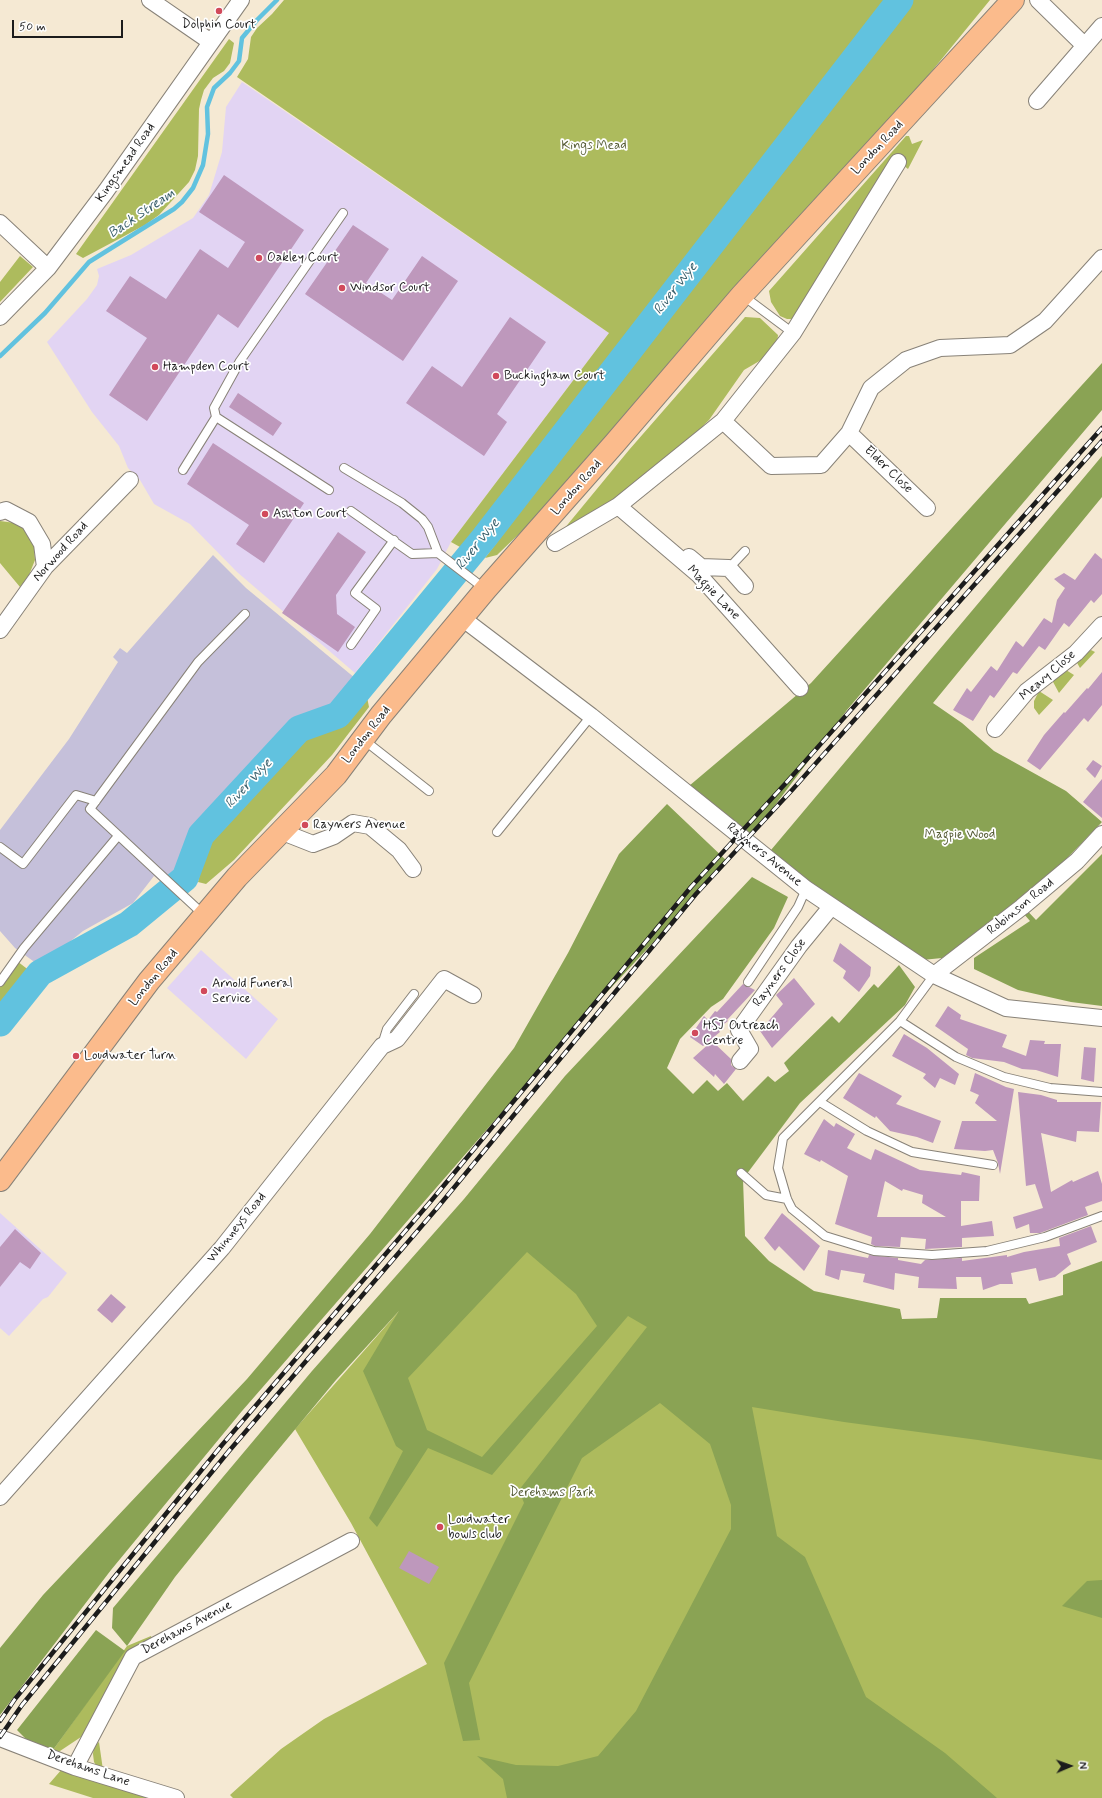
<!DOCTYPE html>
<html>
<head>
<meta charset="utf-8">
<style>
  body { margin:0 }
  #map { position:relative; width:1102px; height:1798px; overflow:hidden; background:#f5e9d3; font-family:Mynerve,sans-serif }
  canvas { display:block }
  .north { position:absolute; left:1050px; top:1746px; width:40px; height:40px; -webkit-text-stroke:3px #fff; paint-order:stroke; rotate:88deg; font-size:11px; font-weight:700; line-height:16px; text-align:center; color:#1c1c1c }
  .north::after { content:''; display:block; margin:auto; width:14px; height:18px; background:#1c1c1c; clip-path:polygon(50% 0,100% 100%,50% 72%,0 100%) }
  .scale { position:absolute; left:12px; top:20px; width:111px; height:18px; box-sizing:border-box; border:2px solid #1c1c1c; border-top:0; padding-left:5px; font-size:12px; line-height:14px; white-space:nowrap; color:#1c1c1c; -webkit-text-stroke:3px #fff; paint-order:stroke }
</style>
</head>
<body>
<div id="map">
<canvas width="1102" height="1798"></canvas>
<div class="north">N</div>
<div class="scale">50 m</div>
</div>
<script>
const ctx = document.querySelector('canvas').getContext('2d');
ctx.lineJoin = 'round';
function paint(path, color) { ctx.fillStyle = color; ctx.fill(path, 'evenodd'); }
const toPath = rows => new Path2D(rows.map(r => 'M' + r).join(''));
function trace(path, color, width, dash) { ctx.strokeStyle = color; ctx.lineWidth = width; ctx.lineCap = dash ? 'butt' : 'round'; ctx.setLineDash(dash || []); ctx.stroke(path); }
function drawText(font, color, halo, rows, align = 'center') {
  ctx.font = font + ' Mynerve,sans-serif'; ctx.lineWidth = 3.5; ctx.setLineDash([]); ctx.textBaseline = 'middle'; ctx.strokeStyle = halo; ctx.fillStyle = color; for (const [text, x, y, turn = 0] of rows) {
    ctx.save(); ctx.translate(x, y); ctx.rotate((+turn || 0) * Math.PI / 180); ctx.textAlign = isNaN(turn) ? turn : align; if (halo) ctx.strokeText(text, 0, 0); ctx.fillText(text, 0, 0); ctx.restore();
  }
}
paint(toPath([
  [242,82,609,333,451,542,437,569,355,673,237,572,190,524,154,504,140,480,128,468,119,446,92,412,47,342,87,299,97,285,99,276,97,269,131,255,193,218,209,195,222,152,226,107],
  [201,950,278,1019,246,1059,167,988],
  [0,1213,67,1273,48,1297,43,1299,9,1336,0,1328]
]), '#e2d4f3');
paint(toPath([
  [213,555,246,588,361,683,336,711,324,712,310,718,282,744,207,829,193,859,189,881,176,894,154,876,133,903,83,931,40,966,15,948,0,931,0,830,69,739,118,662,113,657,120,648,127,653]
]), '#c5c0da');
paint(toPath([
  [284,0,889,0,469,552,451,542,609,333,237,77,248,59,251,37,257,28,272,14],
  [911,0,990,0,909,99,546,508,497,555,485,558],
  [229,39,234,43,230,63,224,71,213,78,204,90,201,100,199,109,198,156,195,170,189,182,159,215,145,225,83,258,76,254],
  [906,136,909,136,912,144,923,140,908,169,897,160,798,319,787,319,780,316,771,302,769,291],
  [20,256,33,267,0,302,0,282],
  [745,317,760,318,778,335,777,344,768,356,744,370,709,420,648,480,559,535,629,450],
  [0,521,15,523,22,527,30,535,34,547,35,560,29,575,20,587,0,563],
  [1091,650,1095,652,1080,668,1076,661],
  [1066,670,1074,675,1059,693,1052,680],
  [1039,691,1053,700,1039,715,1034,708,1034,701],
  [367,697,369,707,332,755,234,860,206,884,198,882,204,857,214,835,274,768,312,730,321,724,343,723],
  [13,958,43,981,0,1023,0,974],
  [534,1158,742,1275,1102,1432,1102,1798,233,1798,230,1795,281,1749,324,1719,427,1664,351,1523,295,1429],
  [151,1636,152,1641,94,1721,81,1737,57,1753,53,1750,127,1646],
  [99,1742,103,1770,97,1767,94,1762,93,1754,94,1746],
  [62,1769,158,1798,93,1798,49,1784]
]), '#adbb5d');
paint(toPath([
  [1102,363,1102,410,847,710,748,841,689,786,811,683],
  [1102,456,1102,497,933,703,962,723,994,751,1066,791,1102,822,1022,905,1036,920,1102,854,1102,1006,1071,1002,1018,990,974,969,974,958,1030,921,1017,906,942,958,922,960,821,891,771,850],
  [667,804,728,862,596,1004,242,1411,111,1570,0,1715,0,1648,43,1595,247,1379,370,1234,514,1048,568,953,619,854],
  [752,877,788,897,774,928,723,999,711,1007,680,1039,667,1068,693,1094,707,1080,718,1091,727,1083,743,1101,768,1076,775,1082,789,1071,784,1063,832,1016,839,1023,874,984,878,988,899,965,915,987,905,1005,800,1103,743,1179,745,1236,769,1261,814,1291,900,1309,902,1319,937,1318,940,1298,1026,1298,1029,1304,1063,1295,1063,1275,1102,1261,1102,1460,978,1440,844,1422,752,1407,777,1536,805,1557,866,1697,945,1753,997,1798,507,1798,503,1779,477,1756,516,1765,558,1766,598,1756,636,1711,731,1529,731,1505,710,1444,660,1403,582,1458,469,1683,480,1740,463,1741,444,1663,524,1503,519,1490,647,1327,628,1316,492,1475,428,1448,377,1527,369,1518,403,1451,396,1446,363,1371,399,1311,336,1380,249,1485,175,1577,127,1646,112,1628,113,1608,312,1371,464,1199,565,1076],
  [527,1252,576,1294,597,1326,482,1457,427,1430,408,1378],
  [1102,1580,1102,1618,1062,1606,1087,1581],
  [96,1630,125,1651,53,1750,30,1743,17,1730]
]), '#8aa354');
trace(toPath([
  [0,356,45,313,89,262,174,209,182,202,193,188,203,165,208,134,207,107,214,88,230,73,239,61,242,38,257,20,277,0]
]), '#61c2df', 4.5);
trace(toPath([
  [0,1023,40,973,129,924,185,878,201,835,299,729,338,715,484,538,900,0]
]), '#61c2df', 27);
paint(toPath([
  [224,175,304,230,238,328,218,314,147,421,109,395,147,338,106,311,130,276,166,299,200,249,228,268,245,242,199,212],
  [353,225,389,249,366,283,392,300,422,256,458,281,403,361,305,294],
  [510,317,546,342,497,414,507,422,484,456,406,403,432,366,462,387],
  [238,393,282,423,273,436,229,407],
  [213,443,304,503,264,563,236,544,249,525,187,484],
  [338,532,366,552,336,595,337,614,355,627,338,652,282,613],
  [1095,553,1102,559,1102,594,1094,603,1091,600,1069,627,1064,623,1045,650,1039,646,1017,674,1013,672,994,698,990,695,973,721,953,710,967,688,971,692,991,666,997,671,1016,641,1023,647,1044,618,1052,623,1057,600,1065,588,1054,579,1064,573,1075,580],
  [1102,672,1102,705,1088,722,1084,718,1040,770,1027,761,1044,735,1064,712,1065,713,1087,688,1088,689],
  [1093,760,1102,766,1095,778,1086,769],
  [1102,779,1102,818,1083,802],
  [840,943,871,967,870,976,859,992,843,978,846,971,833,961],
  [794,978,815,1004,772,1048,760,1031,783,1004,776,995],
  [743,984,755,990,727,1020,728,1021,718,1029,720,1032,703,1046,690,1037,704,1016,708,1020,715,1011,717,1012],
  [948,1006,961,1015,960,1019,1007,1035,1002,1047,1026,1056,1030,1040,1045,1041,1044,1044,1061,1044,1058,1077,1036,1070,1022,1069,1004,1062,972,1058,966,1055,968,1049,935,1026],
  [904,1034,927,1048,959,1074,955,1085,940,1078,935,1088,923,1078,926,1074,892,1056],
  [712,1041,731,1059,731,1065,736,1069,724,1084,715,1074,714,1077,693,1058],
  [1084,1047,1096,1048,1094,1082,1081,1079],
  [859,1073,902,1096,896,1104,941,1121,933,1143,917,1137,890,1131,876,1116,875,1118,843,1098],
  [975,1073,1006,1087,1014,1089,1000,1174,998,1163,993,1150,985,1151,954,1149,962,1121,997,1121,975,1103,979,1095,970,1091],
  [1018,1092,1041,1095,1057,1100,1057,1102,1101,1102,1099,1132,1077,1131,1076,1142,1041,1133,1051,1192,1072,1180,1073,1182,1098,1171,1102,1184,1102,1201,1085,1207,1088,1215,1040,1233,1030,1233,1029,1224,1016,1229,1013,1217,1043,1208,1035,1184,1026,1186],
  [824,1119,834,1127,836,1123,855,1134,847,1148,871,1160,875,1149,920,1170,961,1175,962,1172,980,1176,979,1201,961,1201,961,1226,992,1221,994,1236,962,1238,962,1247,925,1249,926,1239,901,1237,900,1247,875,1246,871,1244,872,1237,835,1224,848,1176,821,1160,820,1162,804,1154],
  [885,1181,902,1191,903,1189,923,1195,922,1203,946,1217,877,1217],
  [782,1213,820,1246,804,1271,779,1246,775,1251,764,1238],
  [1091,1226,1097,1242,1067,1254,1071,1264,1055,1277,1039,1281,1036,1268,1011,1273,1013,1284,1000,1284,983,1290,981,1277,956,1277,957,1289,918,1288,919,1277,895,1273,894,1290,863,1282,865,1274,841,1270,839,1280,825,1275,828,1250,868,1258,869,1255,898,1258,898,1260,921,1264,925,1260,962,1258,962,1261,1007,1255,1007,1257,1024,1252,1060,1246,1059,1238],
  [15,1229,41,1253,30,1269,20,1262,0,1287,0,1247],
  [111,1294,126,1307,112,1323,97,1310],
  [409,1551,439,1567,429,1584,399,1568]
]), '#be98bc');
const lane = toPath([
  [742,295,793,333],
  [344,468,402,503,422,519,428,527,438,553,485,589],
  [183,470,216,417],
  [329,490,216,417,214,408,240,361,343,213],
  [351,511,412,554,438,553],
  [729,568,745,551],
  [351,645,376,609,355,593,394,540],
  [364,740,429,791],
  [497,832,591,716],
  [0,847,23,864,76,795,96,801],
  [204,915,90,809,198,662,245,614],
  [934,975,900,1021,783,1138,778,1168,787,1199,792,1209,825,1236,874,1251,932,1255,987,1251,1045,1237,1102,1216],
  [0,982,24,948,118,836],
  [748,982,798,907,806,889],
  [900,1021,956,1057,1004,1077,1050,1088,1102,1092],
  [382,1045,387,1029,414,994],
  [820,1102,867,1131,912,1152,993,1165],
  [741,1173,766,1195,787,1199]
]);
const street = toPath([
  [150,0,211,42],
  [1038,0,1085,46],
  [1037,101,1102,26],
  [0,223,48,268],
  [0,317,48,268,106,191,241,0],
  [723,421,771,466,821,465,849,433,871,388,906,360,940,348,1010,345,1045,321,1102,258],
  [849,433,927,508],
  [618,506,699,575,800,688],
  [0,512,6,510,29,522,42,544,45,567],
  [555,543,618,506,723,421,793,333,898,162],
  [689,557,701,567,729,568,745,586],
  [462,618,591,716,806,889,934,975,1006,1008,1102,1018],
  [0,630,45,567,130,480],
  [995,729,1027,691,1076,653,1102,625],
  [280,831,313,844,334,836,353,823,370,826,399,850,413,869],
  [934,975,1022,907,1077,861,1102,834],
  [740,1061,750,1049,739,1030,799,946,831,907],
  [0,1497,222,1248,382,1046,397,1039,444,979,473,995],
  [0,1738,75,1767,176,1798],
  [75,1767,133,1657,351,1541]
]);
const primary = toPath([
  [0,1180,149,981,237,877,336,775,381,715,486,589,615,443,742,295,1013,0]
]);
trace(lane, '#888278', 10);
trace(street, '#888278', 18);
trace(primary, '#888278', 24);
trace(lane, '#fff', 8);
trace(street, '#fff', 16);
trace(primary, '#fbbb8c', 22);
const rail = toPath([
  [0,1721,15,1699,222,1445,431,1201,691,887,785,784,1102,428],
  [0,1737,22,1705,229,1451,438,1207,696,894,793,789,1102,441]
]);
trace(rail, '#1c1c1c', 4.5);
trace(rail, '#fff', 3, [9]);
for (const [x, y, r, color] of [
  [219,11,4,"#d1495b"],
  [259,258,4,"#d1495b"],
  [342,288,4,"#d1495b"],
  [155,367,4,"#d1495b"],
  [496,376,4,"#d1495b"],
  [265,514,4,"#d1495b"],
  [305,825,4,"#d1495b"],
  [204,991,4,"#d1495b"],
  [695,1033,4,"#d1495b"],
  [76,1056,4,"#d1495b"],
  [440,1527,4,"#d1495b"]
]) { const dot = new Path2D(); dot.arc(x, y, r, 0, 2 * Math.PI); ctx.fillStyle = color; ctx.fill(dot); trace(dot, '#fff', 1.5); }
drawText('13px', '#1c1c1c', '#fff', [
  ["Dolphin Court",219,25,"center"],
  ["Oakley Court",267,258],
  ["Windsor Court",350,288],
  ["Hampden Court",163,367],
  ["Buckingham Court",504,376],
  ["Ashton Court",273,514],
  ["Rayners Avenue",313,825],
  ["Arnold Funeral",212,984],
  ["Service",212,999],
  ["HSJ Outreach",703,1026],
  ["Centre",703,1041],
  ["Loudwater Turn",84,1056],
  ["Loudwater",448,1520],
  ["bowls club",448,1535]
], 'left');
drawText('13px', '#565c36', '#fff', [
  ["Kings Mead",594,146],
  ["Magpie Wood",960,835],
  ["Derehams Park",552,1493]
]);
drawText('13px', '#1c1c1c', '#fff', [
  ["London Road",878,148,-47],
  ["Kingsmead Road",126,163,-55],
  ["Elder Close",888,470,44],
  ["London Road",577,488,-49],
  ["Norwood Road",61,552,-48],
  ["Magpie Lane",713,593,46],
  ["Meavy Close",1048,676,-41],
  ["London Road",367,735,-52],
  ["Rayners Avenue",764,855,39],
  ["Robinson Road",1021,907,-39],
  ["Rayners Close",780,973,-54],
  ["London Road",154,978,-51],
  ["Whinneys Road",237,1228,-51],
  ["Derehams Avenue",187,1628,-28],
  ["Derehams Lane",88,1769,19]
]);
drawText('italic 14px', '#385e6a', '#fff', [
  ["Back Stream",142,214,-34],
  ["River Wye",676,289,-52],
  ["River Wye",478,545,-51],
  ["River Wye",249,784,-47]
]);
</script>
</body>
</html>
